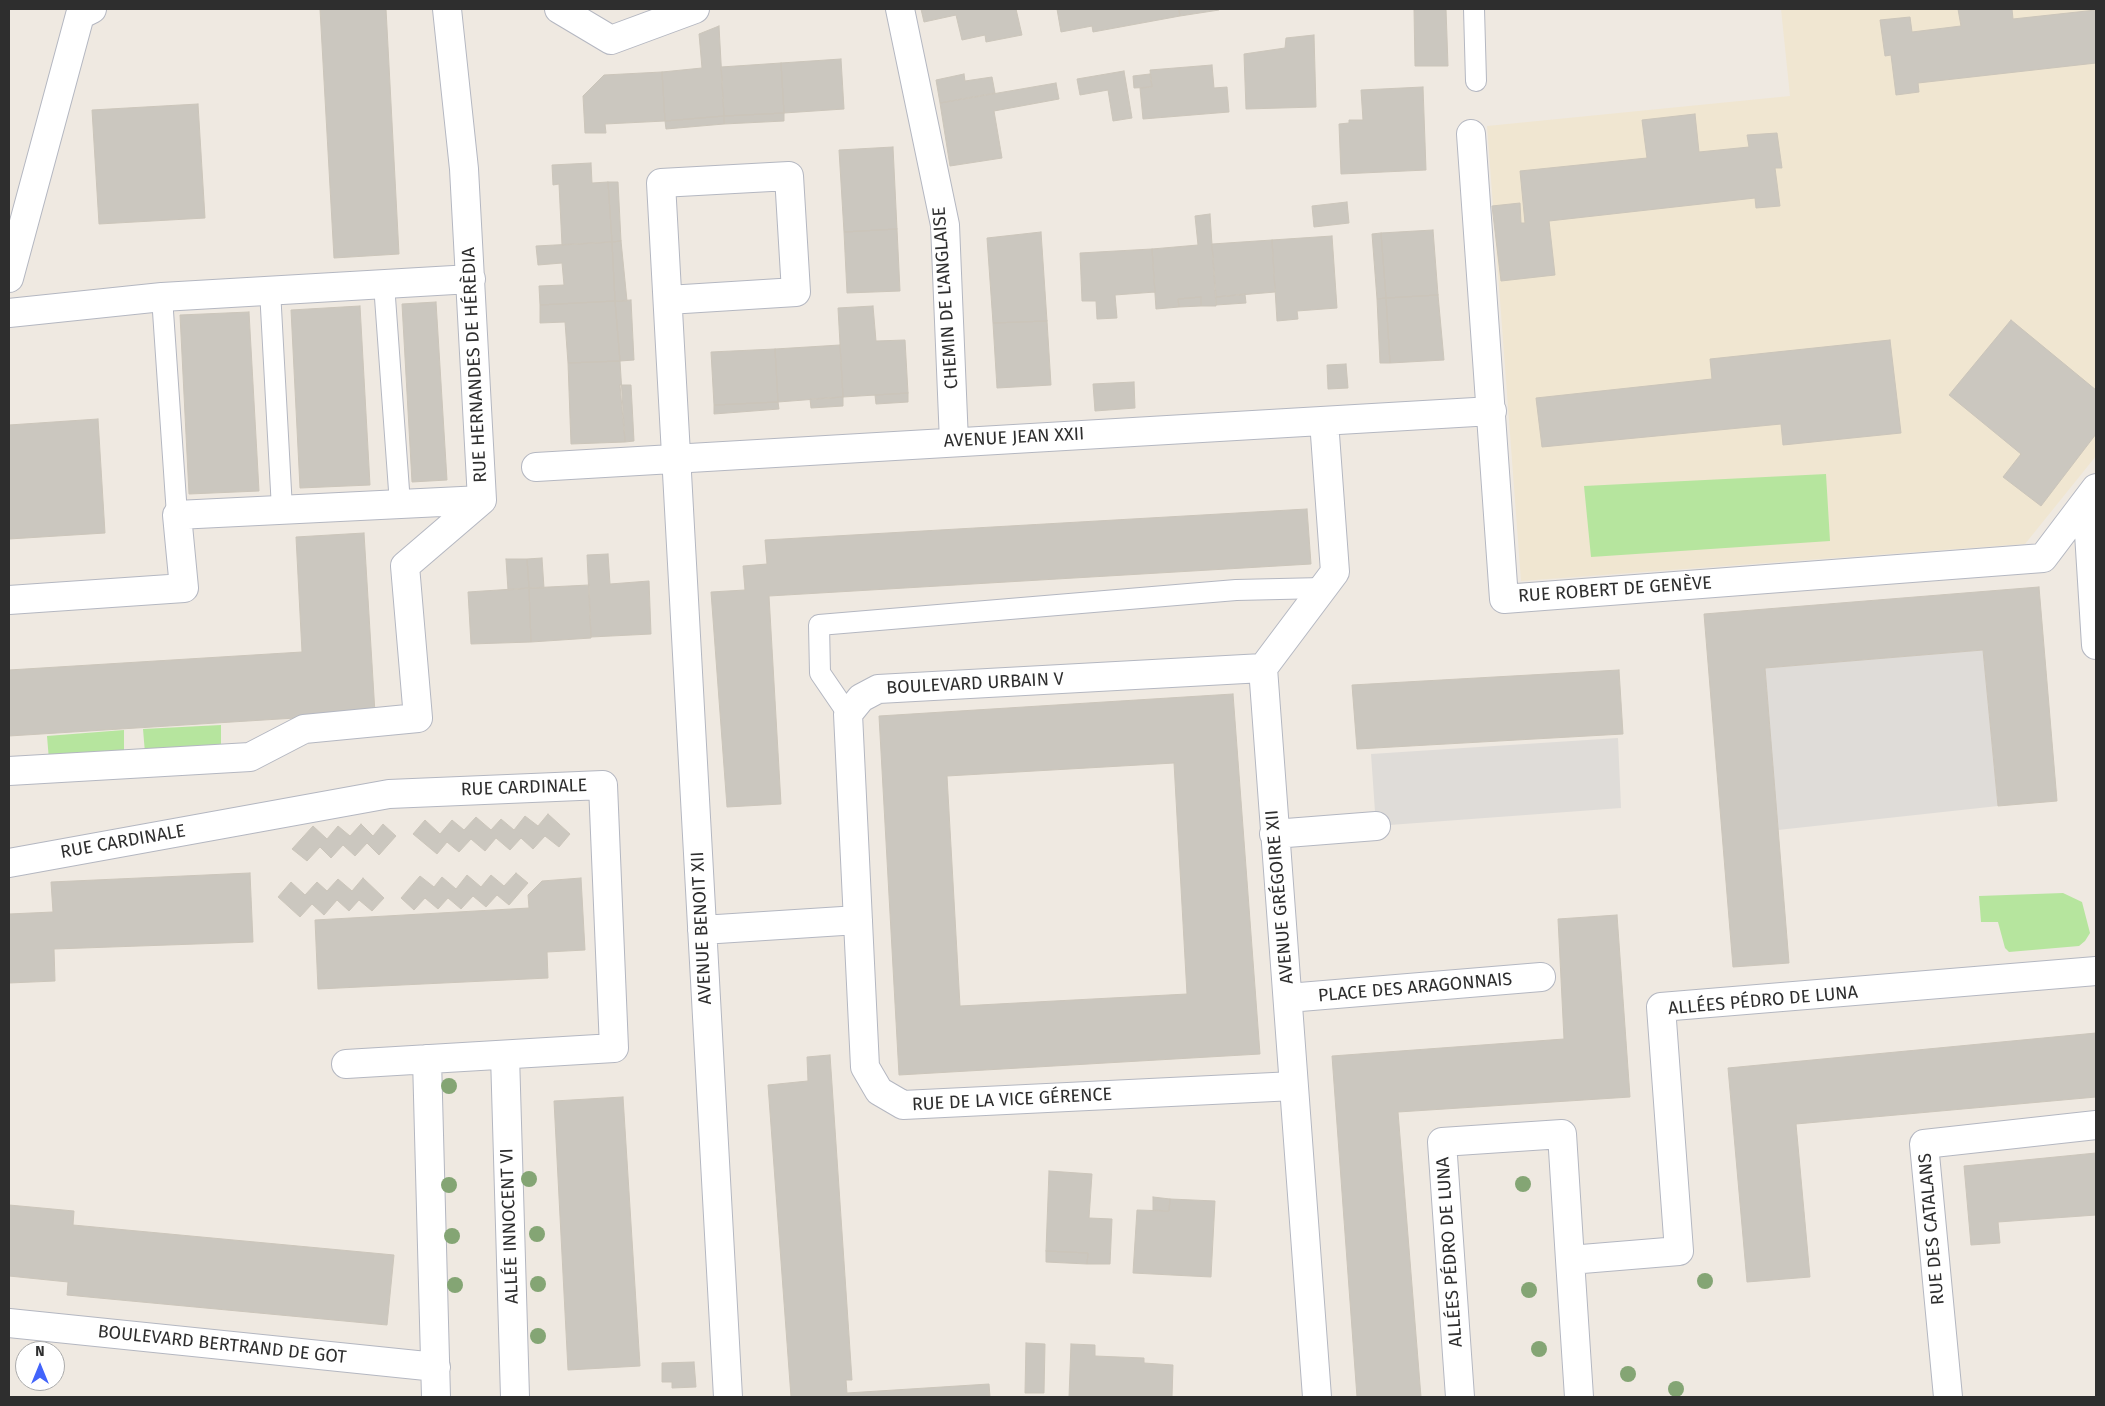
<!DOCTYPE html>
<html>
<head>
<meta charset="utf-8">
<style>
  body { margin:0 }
  #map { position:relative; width:2105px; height:1406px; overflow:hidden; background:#efe9e1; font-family:"Fira Sans",sans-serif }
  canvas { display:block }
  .frame { position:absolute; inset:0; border:10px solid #2e2e2e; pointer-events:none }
  .north { position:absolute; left:15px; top:1341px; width:50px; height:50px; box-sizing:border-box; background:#fff; border:1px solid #ababab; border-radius:50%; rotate:0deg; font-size:14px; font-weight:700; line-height:20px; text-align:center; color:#2e2e2e }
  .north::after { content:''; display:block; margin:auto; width:18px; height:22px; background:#4264fb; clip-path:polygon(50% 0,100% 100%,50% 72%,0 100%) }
</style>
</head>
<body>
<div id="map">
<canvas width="2105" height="1406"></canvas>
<div class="frame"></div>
<div class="north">N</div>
</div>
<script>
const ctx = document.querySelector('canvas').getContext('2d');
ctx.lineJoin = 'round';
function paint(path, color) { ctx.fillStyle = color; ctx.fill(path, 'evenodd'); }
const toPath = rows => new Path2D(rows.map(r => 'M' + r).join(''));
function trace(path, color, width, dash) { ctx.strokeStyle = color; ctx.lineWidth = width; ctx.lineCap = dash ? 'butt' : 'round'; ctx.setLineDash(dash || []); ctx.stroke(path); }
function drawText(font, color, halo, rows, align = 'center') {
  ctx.font = font + ' "Fira Sans",sans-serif'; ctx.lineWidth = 4.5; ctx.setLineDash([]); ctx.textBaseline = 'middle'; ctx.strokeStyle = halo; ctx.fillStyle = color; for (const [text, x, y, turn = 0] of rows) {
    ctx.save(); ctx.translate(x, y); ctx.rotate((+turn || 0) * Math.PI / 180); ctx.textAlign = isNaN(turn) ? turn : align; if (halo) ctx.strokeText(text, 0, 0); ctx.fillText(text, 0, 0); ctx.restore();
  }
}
paint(toPath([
  [1781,9,2096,9,2096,456,2025,544,1521,581,1487,126,1790,96]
]), '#f0e6d1');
paint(toPath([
  [1826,474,1830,541,1591,557,1584,486],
  [221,725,221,751,145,753,143,729],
  [124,730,124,755,49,760,47,736],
  [2063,893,2082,902,2090,933,2085,941,2079,946,2009,952,2005,948,1998,922,1981,922,1979,896]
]), '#b6e59e');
paint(toPath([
  [1983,650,1998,806,1778,830,1765,668],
  [1618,738,1621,808,1376,826,1371,754]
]), '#dfdcd8');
const building = toPath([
  [320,9,386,9,399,254,334,258,320,9],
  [921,9,1016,9,1022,35,986,42,985,35,962,40,956,15,924,22,921,9],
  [1057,9,1186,9,1179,10,1180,16,1093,32,1092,26,1061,32,1057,9],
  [1186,9,1219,9,1219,10,1180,16,1179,10,1186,9],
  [1414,9,1446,9,1448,66,1415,66,1414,9],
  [1958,9,2012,9,2013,19,2096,10,2096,63,1918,83,1919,92,1896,95,1891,55,1885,56,1880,20,1910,17,1912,32,1961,26,1958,9],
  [719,26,724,116,665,121,662,72,702,68,699,34,719,26],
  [1314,35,1316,107,1246,109,1244,54,1285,48,1286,38,1314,35],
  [841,59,844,109,784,113,781,63,841,59],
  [781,63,784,113,724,116,721,67,781,63],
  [1212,65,1214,88,1227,87,1229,112,1143,119,1140,88,1152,87,1150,70,1212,65],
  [1124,71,1132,118,1113,121,1108,90,1080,95,1077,79,1124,71],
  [662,72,665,121,605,124,606,133,585,133,583,96,604,75,662,72],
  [964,74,965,81,992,77,995,93,940,103,936,80,964,74],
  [1150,74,1152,87,1134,88,1133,76,1150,74],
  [1056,83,1059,99,994,111,1002,158,950,166,940,103,1056,83],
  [1423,87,1426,170,1341,174,1339,124,1349,123,1349,120,1363,120,1361,90,1423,87],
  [198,104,205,218,99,224,92,110,198,104],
  [784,113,784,121,724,124,724,116,784,113],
  [1695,114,1699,152,1749,147,1747,135,1777,133,1782,168,1775,168,1780,206,1756,208,1755,198,1549,221,1555,275,1501,281,1492,206,1520,203,1521,223,1525,223,1520,171,1647,158,1642,120,1695,114],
  [724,116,724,124,666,129,665,121,724,116],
  [893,147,897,229,844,232,839,150,893,147],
  [591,163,592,183,608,182,612,242,562,245,559,184,553,185,552,165,591,163],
  [608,182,618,182,621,241,612,242,608,182],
  [1347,202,1349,223,1314,227,1312,206,1347,202],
  [1210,214,1216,306,1201,306,1201,297,1178,299,1179,307,1156,309,1152,249,1198,245,1195,216,1210,214],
  [897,229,900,291,847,293,844,232,897,229],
  [1433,230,1438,295,1386,298,1381,233,1433,230],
  [1041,232,1047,321,993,323,987,238,1041,232],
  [1381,233,1386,298,1377,299,1372,234,1381,233],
  [1332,236,1337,308,1297,311,1298,319,1277,321,1272,240,1332,236],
  [1272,240,1275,292,1216,297,1212,244,1272,240],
  [621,241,627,301,615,301,612,242,621,241],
  [612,242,615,301,540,305,539,286,564,285,562,263,538,265,536,246,612,242],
  [1152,249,1155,292,1115,295,1117,318,1097,319,1096,301,1082,301,1080,253,1152,249],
  [1245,294,1246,303,1216,305,1216,297,1245,294],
  [1438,295,1444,360,1390,363,1386,298,1438,295],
  [1201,297,1201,306,1179,307,1178,299,1201,297],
  [1386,298,1390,363,1380,363,1377,299,1386,298],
  [631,300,634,360,620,361,615,301,631,300],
  [615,301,620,361,568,363,565,322,540,323,540,305,615,301],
  [436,302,447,480,412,482,402,304,436,302],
  [360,306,370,485,300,488,291,310,360,306],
  [873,306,876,341,905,340,908,393,843,397,838,308,873,306],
  [249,312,259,491,189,494,180,315,249,312],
  [2011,320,2096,390,2096,434,2041,506,2003,477,2021,454,1949,395,2011,320],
  [1047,321,1051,385,997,388,993,323,1047,321],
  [1890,340,1901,433,1783,445,1781,424,1542,447,1536,398,1712,379,1710,359,1890,340],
  [840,345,843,397,778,402,775,349,840,345],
  [775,349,778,402,714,405,711,352,775,349],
  [620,361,625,442,571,444,568,363,620,361],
  [1346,364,1348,388,1328,389,1327,365,1346,364],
  [1134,382,1135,408,1095,411,1093,384,1134,382],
  [620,385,631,385,634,441,625,442,620,385],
  [908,393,908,402,876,404,875,395,908,393],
  [843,397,843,406,811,408,810,399,843,397],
  [778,402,779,409,714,414,714,405,778,402],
  [98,419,105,533,9,539,9,425,98,419],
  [1307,509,1311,564,769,596,781,804,727,807,711,592,745,590,743,566,767,564,765,540,1307,509],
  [364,533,375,713,9,736,9,670,302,652,296,537,364,533],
  [608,554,610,584,649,581,651,634,591,637,587,555,608,554],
  [542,558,544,588,529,588,527,559,542,558],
  [506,559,527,559,529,588,508,590,506,559],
  [589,585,591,638,531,642,529,588,589,585],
  [2039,587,2057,801,1998,806,1983,650,1765,668,1789,963,1733,967,1704,614,2039,587],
  [529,588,531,642,471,644,468,592,529,588],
  [1619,670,1623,734,1357,749,1352,685,1619,670],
  [1233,694,1260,1054,899,1075,879,716,1233,694],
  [1174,763,1187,994,960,1006,947,776,1174,763],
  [548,814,570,834,559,847,545,836,533,849,521,838,510,850,496,838,485,851,471,839,459,852,447,842,437,854,413,834,425,820,440,834,452,820,464,830,476,817,491,830,501,819,514,830,525,816,538,826,548,814],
  [361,824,373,836,383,824,396,836,379,855,367,843,355,856,343,845,331,858,320,847,307,861,292,849,313,826,327,839,338,826,350,836,361,824],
  [250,873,253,942,54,949,55,981,9,983,9,914,53,912,51,882,250,873],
  [516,873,528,883,509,905,497,895,486,907,473,896,461,909,448,898,438,909,425,898,414,910,401,898,420,876,434,887,442,877,456,889,467,875,481,887,491,875,504,886,516,873],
  [363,878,384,898,372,911,359,900,349,911,337,900,324,915,312,904,300,917,278,897,291,882,305,895,317,882,327,891,338,879,352,891,363,878],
  [581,878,585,950,547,952,548,978,318,989,315,920,529,908,528,895,542,881,581,878],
  [1617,915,1630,1097,1398,1112,1421,1397,1357,1397,1332,1056,1564,1039,1558,919,1617,915],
  [2096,1033,2096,1097,1796,1124,1810,1277,1747,1282,1728,1068,2096,1033],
  [830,1055,852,1380,846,1380,847,1393,989,1384,990,1397,791,1397,768,1085,808,1081,807,1057,830,1055],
  [623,1097,640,1366,568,1370,554,1101,623,1097],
  [2096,1153,2096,1215,1998,1222,2000,1243,1971,1245,1964,1166,2096,1153],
  [1049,1171,1092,1174,1089,1218,1112,1219,1110,1264,1087,1264,1088,1253,1046,1251,1049,1171],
  [1153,1197,1170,1199,1169,1211,1153,1210,1153,1197],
  [1170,1199,1215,1201,1211,1277,1133,1273,1137,1210,1169,1211,1170,1199],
  [9,1205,74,1211,73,1225,394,1255,387,1325,67,1295,68,1282,9,1276,9,1205],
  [1046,1251,1088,1253,1087,1264,1046,1262,1046,1251],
  [1026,1343,1045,1344,1044,1393,1025,1393,1026,1343],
  [1071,1344,1095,1345,1095,1356,1144,1358,1144,1363,1173,1365,1172,1397,1069,1397,1071,1344],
  [694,1362,696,1387,672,1388,672,1382,662,1382,662,1363,694,1362]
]);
paint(building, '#cbc7bf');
trace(building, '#cbc5ba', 1);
const lane = toPath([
  [1474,9,1476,81],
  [384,284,400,504],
  [270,290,282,509],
  [162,297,177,515],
  [848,714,820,673,819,625,1236,590,1323,588]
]);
const street = toPath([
  [559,9,611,40,695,9],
  [900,9,945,225,954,442],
  [1471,134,1504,599,2043,558,2096,488],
  [9,278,80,15,92,9],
  [668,300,796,292,789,176,661,183,728,1397],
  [9,313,162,297,471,279],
  [536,467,1492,411],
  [2087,501,2096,645],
  [9,600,184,588,177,515,482,500],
  [1263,668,878,689,861,698,848,714,865,1067,879,1091,903,1105,1294,1086],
  [9,771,250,757,304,729,418,718,405,566,482,500,464,169,447,9],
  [1274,834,1376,826],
  [9,863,389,794,603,785,614,1048,346,1064],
  [702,930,858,920],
  [1288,998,1541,977],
  [505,1055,515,1397],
  [427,1059,436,1397],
  [9,1323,436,1367],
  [1317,1397,1263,668,1335,572,1324,421],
  [1460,1397,1442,1142,1562,1134,1570,1260],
  [1579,1397,1570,1260,1679,1251,1661,1007,2096,971],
  [1948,1397,1924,1144,2096,1125]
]);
trace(lane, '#b4b7c1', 22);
trace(street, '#b4b7c1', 30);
trace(lane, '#fff', 20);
trace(street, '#fff', 28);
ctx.fillStyle = '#84a574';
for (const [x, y] of [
  [449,1086],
  [529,1179],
  [1523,1184],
  [449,1185],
  [537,1234],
  [452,1236],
  [1705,1281],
  [538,1284],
  [455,1285],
  [1529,1290],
  [538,1336],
  [1539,1349],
  [1628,1374],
  [1676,1389]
]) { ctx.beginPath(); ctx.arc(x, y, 8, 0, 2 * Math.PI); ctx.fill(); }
drawText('18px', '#2e2e2e', '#fff', [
  ["CHEMIN DE L'ANGLAISE",946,298,-94],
  ["RUE HERNANDES DE HÉRÈDIA",475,365,-93],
  ["AVENUE JEAN XXII",1014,438,-3],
  ["RUE ROBERT DE GENÈVE",1615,590,-4],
  ["BOULEVARD URBAIN V",975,684,-3],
  ["RUE CARDINALE",524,788,-2],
  ["RUE CARDINALE",123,842,-10],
  ["AVENUE GRÉGOIRE XII",1280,897,-95],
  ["AVENUE BENOIT XII",702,928,-93],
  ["PLACE DES ARAGONNAIS",1415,988,-5],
  ["ALLÉES PÉDRO DE LUNA",1763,1001,-5],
  ["RUE DE LA VICE GÉRENCE",1012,1100,-3],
  ["ALLÉE INNOCENT VI",510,1226,-92],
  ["RUE DES CATALANS",1932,1229,-95],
  ["ALLÉES PÉDRO DE LUNA",1450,1252,-94],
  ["BOULEVARD BERTRAND DE GOT",222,1345,6]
]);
</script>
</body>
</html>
